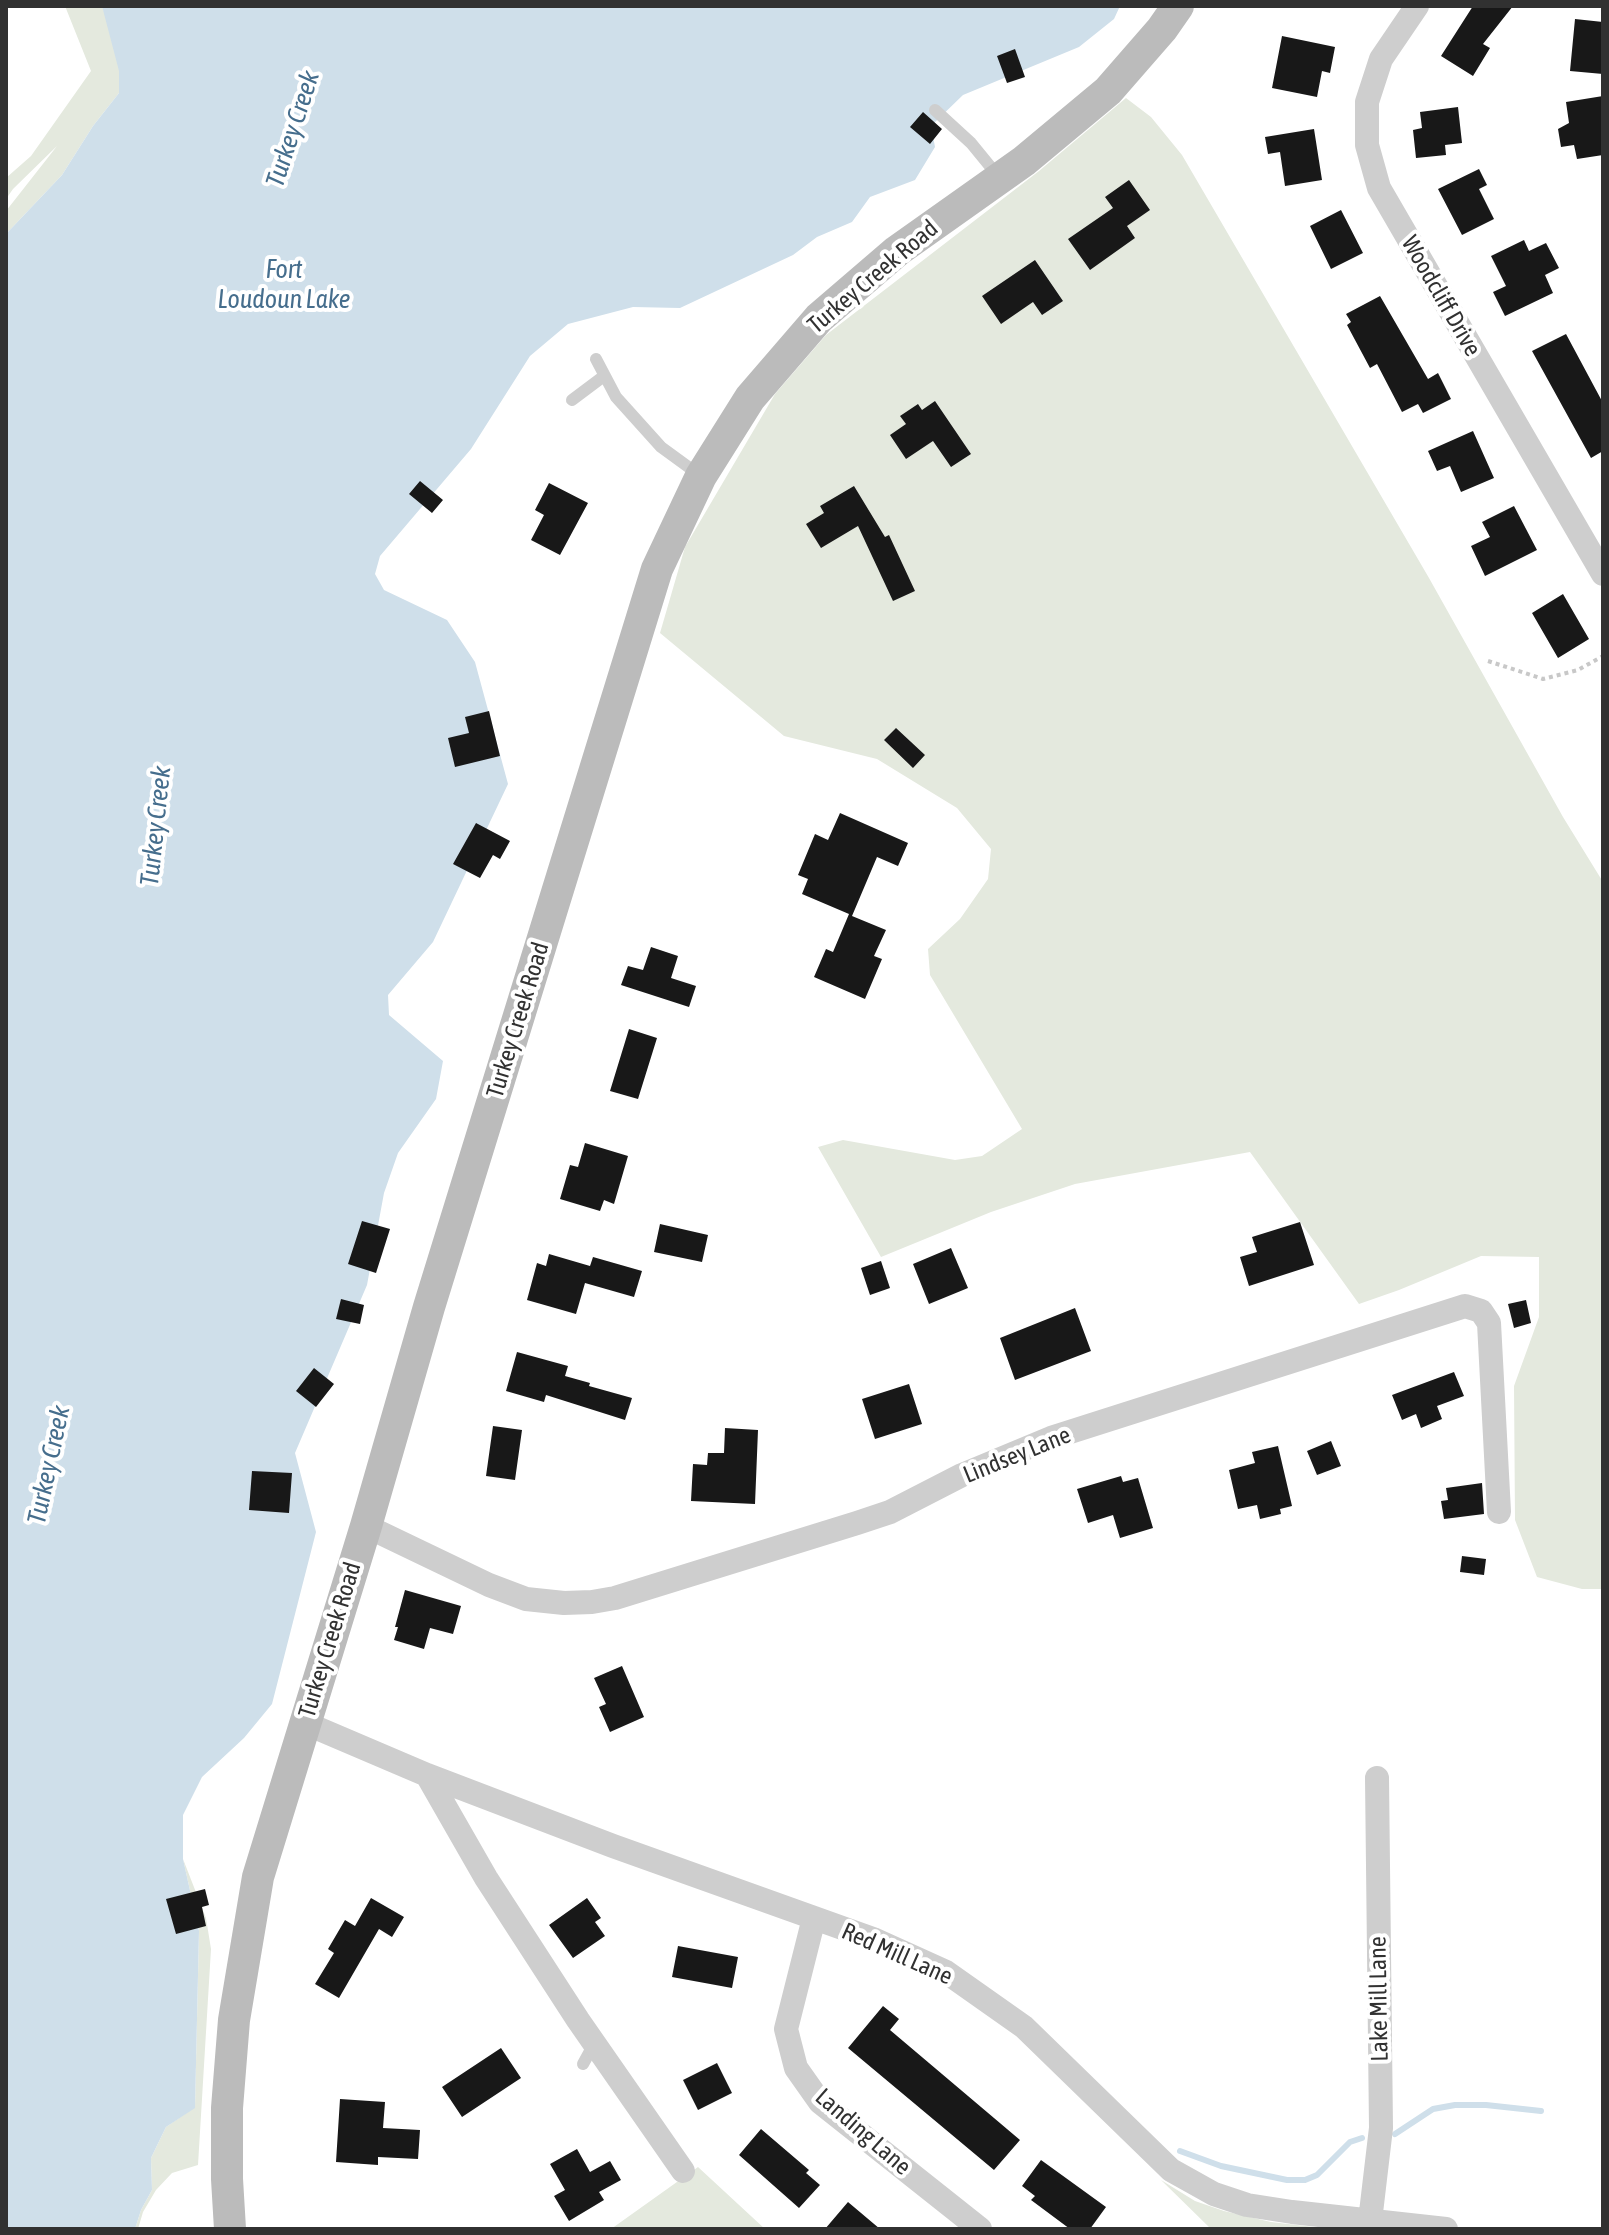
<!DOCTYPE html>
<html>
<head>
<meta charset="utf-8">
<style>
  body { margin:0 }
  #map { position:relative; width:1609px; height:2235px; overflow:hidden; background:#fff; font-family:"Asap Condensed",sans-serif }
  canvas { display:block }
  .frame { position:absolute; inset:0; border:8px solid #313131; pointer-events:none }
</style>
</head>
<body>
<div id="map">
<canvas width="1609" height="2235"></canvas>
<div class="frame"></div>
</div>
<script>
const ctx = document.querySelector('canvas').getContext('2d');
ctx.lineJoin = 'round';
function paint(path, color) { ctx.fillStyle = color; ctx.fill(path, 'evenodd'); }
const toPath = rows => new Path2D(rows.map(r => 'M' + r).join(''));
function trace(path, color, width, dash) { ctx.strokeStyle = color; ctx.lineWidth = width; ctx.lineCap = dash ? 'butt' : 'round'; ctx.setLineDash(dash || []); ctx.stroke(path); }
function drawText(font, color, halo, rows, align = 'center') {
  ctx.font = font + ' "Asap Condensed",sans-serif'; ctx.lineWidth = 8; ctx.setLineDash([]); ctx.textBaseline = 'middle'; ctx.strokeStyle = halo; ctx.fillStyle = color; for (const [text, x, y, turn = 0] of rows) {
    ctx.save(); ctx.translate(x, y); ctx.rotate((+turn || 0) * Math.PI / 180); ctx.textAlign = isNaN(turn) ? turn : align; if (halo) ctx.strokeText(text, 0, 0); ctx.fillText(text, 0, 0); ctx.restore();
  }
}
paint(toPath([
  [65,6,102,6,127,75,119,93,93,126,62,175,6,234,6,211,57,146,13,189,6,199,6,178,31,156,91,71],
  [1126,98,1151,117,1182,155,1429,578,1563,817,1603,882,1603,1589,1582,1589,1537,1577,1515,1520,1514,1386,1539,1317,1539,1257,1481,1256,1399,1290,1359,1304,1250,1152,1075,1184,991,1212,881,1257,818,1147,843,1140,955,1160,982,1156,1022,1129,930,975,928,949,960,919,988,879,991,849,957,808,877,759,784,736,660,633,685,547,775,394,826,335,1039,171],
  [183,1859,206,1918,211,1949,198,2165,172,2173,156,2190,143,2212,138,2229,135,2229,141,2210,152,2190,151,2158,166,2127,195,2107,199,1931],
  [698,2167,765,2229,611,2229],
  [1161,2180,1195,2201,1224,2211,1271,2222,1331,2229,1211,2229]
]), '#e4e9de');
paint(toPath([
  [102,6,1120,6,1114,19,1079,47,963,95,931,126,935,147,915,180,870,197,852,222,817,237,793,255,680,308,633,307,568,324,530,356,471,449,380,556,375,574,384,590,447,620,475,662,508,784,433,942,388,995,389,1015,443,1061,436,1099,398,1153,384,1193,367,1285,295,1453,316,1532,272,1704,244,1738,202,1777,183,1815,183,1859,199,1931,195,2108,166,2127,151,2158,152,2190,141,2210,135,2229,6,2229,6,234,62,175,93,126,119,93,119,71]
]), '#cfdfea');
trace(toPath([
  [1395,2134,1433,2109,1455,2105,1486,2105,1541,2111],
  [1180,2151,1221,2166,1287,2180,1305,2180,1317,2175,1350,2142,1362,2138]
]), '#cfdfea', 6);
paint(toPath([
  [1473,6,1513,6,1483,44,1490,48,1473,76,1441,56],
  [1575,19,1603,22,1603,74,1570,71],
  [1282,36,1335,47,1330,73,1322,71,1317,97,1272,88],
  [1015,49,1025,77,1007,83,997,56],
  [1603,96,1603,155,1577,159,1574,145,1561,147,1558,129,1569,123,1566,102],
  [1458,107,1462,143,1445,145,1446,155,1416,158,1413,130,1422,128,1420,112],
  [923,112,942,129,930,144,910,127],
  [1314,129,1322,180,1285,186,1280,152,1268,154,1265,137],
  [1479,169,1487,185,1479,189,1494,219,1462,235,1438,189],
  [1129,180,1150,210,1127,226,1135,238,1090,270,1068,239,1113,208,1105,197],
  [1341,210,1363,253,1331,269,1310,226],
  [1524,240,1529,251,1546,243,1559,268,1545,275,1553,293,1505,316,1493,292,1506,286,1491,256],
  [1035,260,1063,301,1042,315,1033,302,1001,324,982,296],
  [1380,296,1428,379,1438,373,1451,399,1423,413,1418,404,1402,412,1377,364,1370,368,1347,325,1351,322,1346,314],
  [1566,334,1603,403,1603,451,1591,458,1532,351],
  [935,401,971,454,951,467,933,441,906,459,890,435,906,424,900,416,918,404,922,410],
  [1473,431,1494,478,1461,492,1450,466,1437,471,1428,451],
  [420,481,443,500,432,513,409,494],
  [549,483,588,503,560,555,531,540,544,515,535,510],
  [854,486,885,537,889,535,915,591,893,601,858,526,821,548,806,524,824,513,820,506],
  [1514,506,1537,550,1485,576,1471,546,1490,537,1482,522],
  [1563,594,1589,639,1558,658,1532,613],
  [489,711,500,756,455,767,448,738,469,733,465,717],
  [896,728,925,755,913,768,884,740],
  [840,813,908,843,898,866,877,857,852,916,886,930,874,956,882,959,865,999,814,977,826,949,833,952,849,914,802,894,808,879,798,875,815,834,828,840],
  [476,823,510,841,500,859,493,855,480,878,453,864],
  [651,947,678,956,671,978,696,986,689,1007,621,985,628,966,643,970],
  [629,1029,657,1038,638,1099,610,1091],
  [585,1143,628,1156,614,1204,604,1200,600,1211,560,1199,570,1165,578,1167],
  [362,1221,390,1229,376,1273,348,1264],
  [1300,1222,1314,1265,1249,1286,1240,1257,1257,1252,1252,1237],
  [660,1224,708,1235,702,1262,654,1252],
  [951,1248,968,1288,929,1304,913,1264],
  [549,1254,590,1266,593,1257,642,1271,634,1297,585,1283,576,1314,527,1300,537,1263,546,1266],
  [881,1261,890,1288,870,1295,861,1268],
  [341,1299,364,1305,360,1324,336,1319],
  [1526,1300,1531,1323,1514,1328,1508,1304],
  [1075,1308,1091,1351,1015,1380,1000,1338],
  [517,1352,568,1366,565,1376,590,1383,589,1386,632,1398,625,1420,546,1395,544,1402,506,1391],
  [314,1368,334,1384,316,1407,296,1391],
  [1454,1372,1464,1396,1437,1406,1442,1419,1421,1428,1416,1414,1402,1420,1392,1395],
  [909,1384,922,1424,875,1439,862,1399],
  [493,1426,522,1430,515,1480,486,1476],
  [725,1428,758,1430,755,1504,691,1501,693,1464,707,1465,708,1453,724,1453],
  [1331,1441,1341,1466,1317,1475,1307,1451],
  [1278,1446,1292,1506,1280,1509,1281,1514,1260,1519,1257,1505,1238,1509,1229,1470,1255,1463,1252,1452],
  [252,1471,292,1473,289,1513,249,1510],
  [1121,1476,1123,1482,1138,1478,1153,1528,1120,1538,1113,1515,1088,1523,1077,1489],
  [1482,1483,1484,1514,1444,1519,1441,1501,1448,1500,1446,1488],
  [1462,1556,1486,1559,1484,1575,1460,1572],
  [405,1590,461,1606,453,1634,430,1628,424,1649,394,1640,398,1627,395,1627],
  [622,1666,644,1717,610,1732,599,1707,606,1704,594,1678],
  [205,1889,209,1905,202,1907,206,1926,176,1934,166,1899],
  [371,1898,404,1917,392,1937,379,1929,339,1998,315,1984,334,1953,328,1949,345,1920,355,1926],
  [587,1898,601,1918,595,1922,605,1936,573,1958,549,1925],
  [678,1946,738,1957,732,1988,672,1977],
  [883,2006,899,2019,890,2030,1020,2140,994,2170,848,2048],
  [501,2048,521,2078,462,2117,442,2087],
  [717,2063,732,2093,698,2110,683,2080],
  [340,2099,385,2102,383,2128,420,2130,418,2159,378,2157,378,2165,336,2162],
  [761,2129,809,2170,806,2173,820,2185,799,2208,739,2155],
  [577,2149,590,2172,610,2161,621,2180,599,2192,604,2200,569,2221,554,2196,565,2190,550,2164],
  [1041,2160,1106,2207,1090,2229,1070,2229,1031,2200,1035,2196,1022,2186],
  [848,2202,880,2229,825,2229]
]), '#181818');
trace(toPath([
  [1488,661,1543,679,1578,670,1603,656]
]), '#c8c8c8', 4, [4, 4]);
trace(toPath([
  [935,110,971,143,998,176],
  [596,359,616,397,661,447,698,474],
  [572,400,604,376],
  [583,2064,594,2044]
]), '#cecece', 12);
trace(toPath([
  [1417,6,1381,59,1367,102,1367,145,1379,188,1603,574],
  [366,1526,489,1585,526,1599,564,1603,592,1602,615,1598,857,1523,890,1512,962,1475,1051,1438,1465,1306,1481,1311,1489,1323,1499,1512],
  [305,1723,427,1775,613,1846,873,1939,946,1972,1024,2027,1171,2170,1214,2194,1247,2205,1292,2212,1446,2229],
  [427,1775,486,1878,578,2020,683,2171],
  [814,1918,786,2029,796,2068,820,2102,980,2229],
  [1370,2221,1381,2128,1377,1778]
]), '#cecece', 24);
trace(toPath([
  [230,2229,227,2179,227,2108,234,2020,258,1877,366,1526,429,1307,657,569,701,476,750,398,819,318,897,251,1024,161,1108,91,1162,29,1178,6]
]), '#bbb', 32);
drawText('24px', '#313131', '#fff', [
  ["Turkey Creek Road",873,277,-40],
  ["Woodcliff Drive",1441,296,60],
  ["Turkey Creek Road",518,1020,-73],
  ["Lindsey Lane",1017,1455,-22],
  ["Turkey Creek Road",330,1640,-73],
  ["Red Mill Lane",897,1954,24],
  ["Lake Mill Lane",1379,1999,-91],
  ["Landing Lane",863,2132,41]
]);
drawText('italic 26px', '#466e8d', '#fff', [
  ["Turkey Creek",293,129,-72],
  ["Fort",284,270],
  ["Loudoun Lake",284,300],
  ["Turkey Creek",156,826,-84],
  ["Turkey Creek",49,1465,-78]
]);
</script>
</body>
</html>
